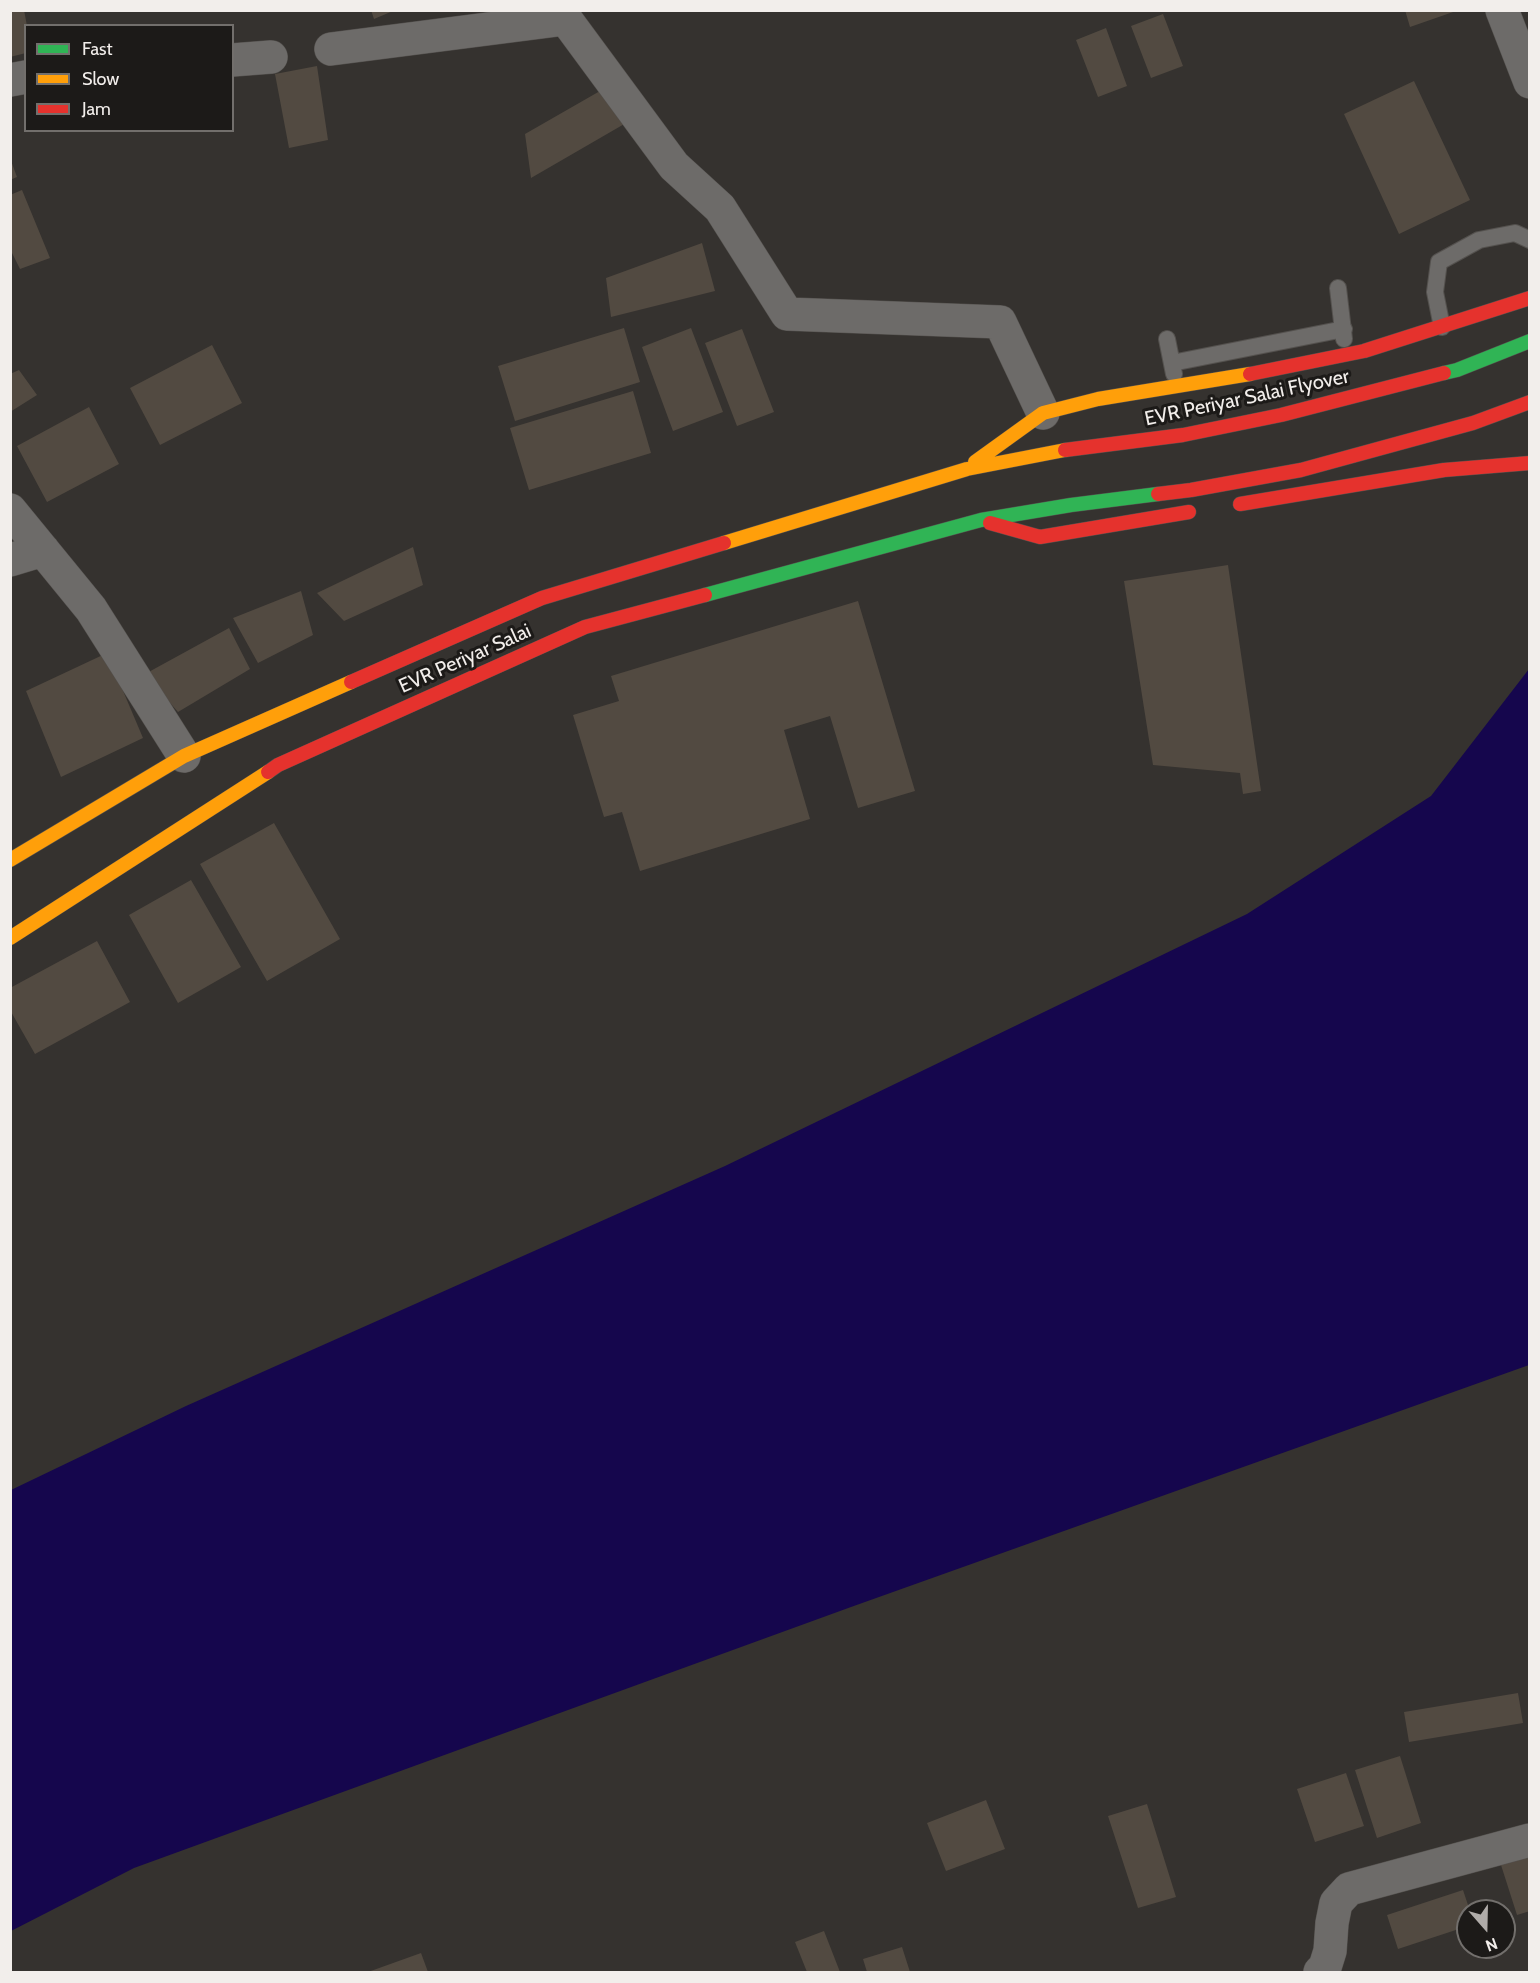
<!DOCTYPE html>
<html>
<head>
<meta charset="utf-8">
<style>
  body { margin:0 }
  #map { position:relative; width:1540px; height:1983px; overflow:hidden; background:#35322f; font-family:Cabin,sans-serif }
  canvas { display:block }
  .frame { position:absolute; inset:0; border:12px solid #f2eeeb; pointer-events:none }
  .legend { position:absolute; left:24px; top:24px; width:210px; height:108px; box-sizing:border-box; background:#1c1a18; border:2px solid #726f6c; margin:0; padding:8px 10px; list-style:none; font-size:18px; color:#f2eeeb }
  .legend li { display:flex; align-items:center; gap:12px; height:30px }
  .legend b { width:30px; border:2px solid #726f6c }
  .north { position:absolute; left:1456px; top:1899px; width:60px; height:60px; box-sizing:border-box; background:#1c1a18; border:2px solid #726f6c; border-radius:50%; rotate:160deg; font-size:16px; font-weight:700; line-height:24px; text-align:center; color:#f2eeeb }
  .north::after { content:''; display:block; margin:auto; width:21px; height:27px; background:#b0aca9; clip-path:polygon(50% 0,100% 100%,50% 72%,0 100%) }
</style>
</head>
<body>
<div id="map">
<canvas width="1540" height="1983"></canvas>
<div class="frame"></div>
<ul class="legend">
<li><b style="height:8px;background:#30b455"></b>Fast</li>
<li><b style="height:8px;background:#ff9f0a"></b>Slow</li>
<li><b style="height:8px;background:#e5322d"></b>Jam</li>
</ul>
<div class="north">N</div>
</div>
<script>
const ctx = document.querySelector('canvas').getContext('2d');
ctx.lineJoin = 'round';
function paint(path, color) { ctx.fillStyle = color; ctx.fill(path, 'evenodd'); }
const toPath = rows => new Path2D(rows.map(r => 'M' + r).join(''));
function trace(path, color, width, dash) { ctx.strokeStyle = color; ctx.lineWidth = width; ctx.lineCap = dash ? 'butt' : 'round'; ctx.setLineDash(dash || []); ctx.stroke(path); }
function drawText(font, color, halo, rows, align = 'center') {
  ctx.font = font + ' Cabin,sans-serif'; ctx.lineWidth = 6; ctx.setLineDash([]); ctx.textBaseline = 'middle'; ctx.strokeStyle = halo; ctx.fillStyle = color; for (const [text, x, y, turn = 0] of rows) {
    ctx.save(); ctx.translate(x, y); ctx.rotate((+turn || 0) * Math.PI / 180); ctx.textAlign = isNaN(turn) ? turn : align; if (halo) ctx.strokeText(text, 0, 0); ctx.fillText(text, 0, 0); ctx.restore();
  }
}
paint(toPath([
  [1529,669,1529,1365,851,1607,134,1868,11,1931,11,1490,186,1406,725,1166,1247,914,1431,796]
]), '#15064d');
paint(toPath([
  [10,10,24,10,27,26,26,26,26,53,10,57],
  [371,10,393,10,393,11,374,19],
  [1405,10,1456,10,1456,11,1410,27],
  [1163,14,1183,66,1151,78,1131,26],
  [1106,28,1127,86,1098,97,1076,40],
  [317,66,328,140,289,148,275,74],
  [1414,81,1470,200,1399,234,1344,114],
  [600,91,626,123,531,178,525,134],
  [10,158,17,177,10,180],
  [22,190,50,258,20,269,10,249,10,195],
  [702,243,715,291,611,317,606,278],
  [624,328,640,382,515,421,498,366],
  [691,328,723,412,673,431,642,347],
  [742,329,774,412,737,426,705,343],
  [212,345,242,403,160,445,130,388],
  [19,370,37,395,10,412,10,374],
  [633,391,651,453,529,490,510,428],
  [89,407,119,464,47,502,17,446],
  [413,547,423,585,344,621,317,593],
  [1228,565,1261,791,1243,794,1240,773,1153,765,1124,581],
  [301,591,313,635,258,663,233,618],
  [858,601,915,791,858,808,830,716,784,730,810,819,640,871,622,812,604,817,573,715,619,701,611,676],
  [229,628,250,669,178,712,145,674],
  [107,653,143,738,61,777,26,691],
  [274,823,340,939,267,981,200,864],
  [191,880,241,967,178,1003,129,915],
  [97,941,130,1002,35,1054,10,1010,10,988],
  [1518,1693,1523,1723,1409,1742,1404,1712],
  [1400,1756,1421,1823,1377,1838,1355,1770],
  [1346,1773,1364,1826,1315,1842,1297,1789],
  [986,1800,1005,1849,946,1871,927,1823],
  [1147,1804,1176,1897,1138,1908,1108,1816],
  [1530,1856,1530,1911,1517,1915,1501,1865],
  [1463,1890,1470,1911,1468,1911,1468,1926,1398,1949,1387,1915],
  [824,1931,840,1972,807,1972,795,1942],
  [902,1947,910,1972,867,1972,863,1959],
  [421,1953,428,1972,368,1972]
]), '#524a41');
const lane = toPath([
  [1338,288,1344,339],
  [1442,327,1435,292,1439,262,1479,240,1515,233,1530,240],
  [1167,339,1174,374],
  [1172,363,1344,329]
]);
const street = toPath([
  [559,10,674,166,720,208,787,314,1000,322,1043,413],
  [1502,10,1530,82],
  [331,49,565,19],
  [232,60,271,57],
  [10,80,26,77],
  [10,510,91,609,184,756],
  [10,560,43,550],
  [1320,1972,1325,1967,1330,1951,1332,1923,1336,1903,1349,1889,1530,1840]
]);
const fast = toPath([
  [1444,373,1457,370,1530,341],
  [705,595,981,520,1071,505,1158,494]
]);
const slow = toPath([
  [975,462,1043,413,1098,399,1250,374],
  [724,543,967,469,1065,450],
  [10,860,184,756,351,682],
  [10,938,268,772]
]);
const jam = toPath([
  [1250,374,1364,351,1530,298],
  [1065,450,1183,435,1281,415,1444,373],
  [1158,494,1191,490,1301,470,1473,423,1530,402],
  [1240,504,1444,470,1530,463],
  [990,523,1040,537,1189,512],
  [351,682,542,598,724,543],
  [268,772,278,765,585,627,705,595]
]);
trace(lane, '#54514e', 18);
trace(street, '#54514e', 34);
trace(fast, '#54514e', 15);
trace(slow, '#54514e', 15);
trace(jam, '#54514e', 15);
trace(lane, '#6d6b69', 16);
trace(street, '#6d6b69', 33);
trace(fast, '#30b455', 14);
trace(slow, '#ff9f0a', 14);
trace(jam, '#e5322d', 14);
drawText('20px', '#f2eeeb', '#1c1a18', [
  ["EVR Periyar Salai Flyover",1247,398,-12],
  ["EVR Periyar Salai",465,659,-24]
]);
</script>
</body>
</html>
